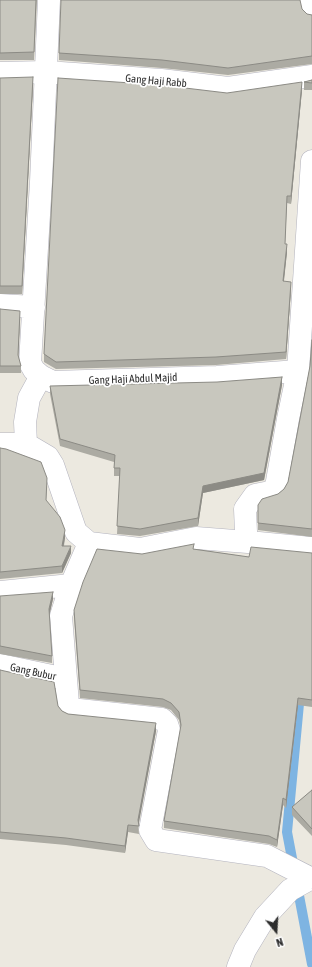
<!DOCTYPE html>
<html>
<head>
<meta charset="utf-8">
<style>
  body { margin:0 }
  #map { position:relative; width:312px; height:967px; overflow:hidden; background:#ece9e0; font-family:"Asap Condensed",sans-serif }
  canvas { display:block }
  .north { position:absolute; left:256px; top:911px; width:40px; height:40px; -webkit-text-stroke:3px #fff; paint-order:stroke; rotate:162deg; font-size:11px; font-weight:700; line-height:16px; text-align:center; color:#2c2c2c }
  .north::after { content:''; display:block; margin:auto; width:14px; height:18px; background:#2c2c2c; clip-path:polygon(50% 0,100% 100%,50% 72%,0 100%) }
</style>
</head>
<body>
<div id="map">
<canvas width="312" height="967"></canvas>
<div class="north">N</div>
</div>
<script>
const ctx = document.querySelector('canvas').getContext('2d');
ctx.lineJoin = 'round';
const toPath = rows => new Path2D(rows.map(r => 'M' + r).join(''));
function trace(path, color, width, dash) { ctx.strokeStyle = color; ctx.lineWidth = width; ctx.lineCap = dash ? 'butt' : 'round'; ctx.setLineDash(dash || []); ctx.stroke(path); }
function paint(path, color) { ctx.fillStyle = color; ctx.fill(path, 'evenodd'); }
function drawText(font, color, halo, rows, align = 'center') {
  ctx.font = font + ' "Asap Condensed",sans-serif'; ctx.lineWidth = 3.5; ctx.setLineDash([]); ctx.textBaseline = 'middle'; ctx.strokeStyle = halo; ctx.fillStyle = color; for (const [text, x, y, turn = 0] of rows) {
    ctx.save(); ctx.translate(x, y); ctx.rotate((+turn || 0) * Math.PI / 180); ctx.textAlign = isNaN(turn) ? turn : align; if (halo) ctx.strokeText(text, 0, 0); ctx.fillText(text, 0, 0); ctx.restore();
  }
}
trace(toPath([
  [294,869,287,832,300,693],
  [297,885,312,964]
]), '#7eb4e2', 10);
const minor = toPath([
  [49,0,41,182,30,363,34,370,41,376,53,382,217,377,298,371],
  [311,0,312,10],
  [0,73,46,72,161,80,228,88,312,76],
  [0,305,34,307],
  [41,376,29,398,25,422,26,444,48,457,53,465,76,532,89,543],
  [0,444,26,444],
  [248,542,312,548],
  [0,592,71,585],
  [0,665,66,679],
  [310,878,267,856,156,840,150,830,169,730,167,724,162,719,70,709,68,704,61,616,71,585,89,543,140,549,196,538,248,542,246,532,245,509,255,495,270,492,276,487,288,419,298,371,312,161],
  [238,967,245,950,265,917,290,890,312,878]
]);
trace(minor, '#b3b3be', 23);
trace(minor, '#fff', 22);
paint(toPath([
  [0,0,37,0,34,60,0,60],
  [302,9,307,14,312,15,312,64,228,75,162,68,59,60,59,53],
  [0,78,33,85,22,294,0,294],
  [312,80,312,90,304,90,304,82],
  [302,90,291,204,287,203,285,244,287,252,284,281,291,289,286,359,216,365,56,369,44,362,44,354,227,93],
  [0,309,20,319,18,356,21,366,21,373,0,373],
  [312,340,312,537,258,530,258,505,278,494,284,489,288,482,310,366],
  [282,385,264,480,203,493,198,526,140,536,117,534,120,476,114,476,114,462,60,446,50,394,50,386],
  [0,448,47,486,46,501,65,538,64,546,71,553,62,573,0,579],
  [194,549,249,557,312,553,312,707,298,705,286,808,283,805,277,847,269,844,164,828,164,821,181,729,179,720,171,710,163,707,80,698,74,617,74,610,142,554],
  [0,596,53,599,49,615,52,656,52,663,0,654],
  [0,670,58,706,62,711,68,714,156,731,138,824,139,834,128,832,125,853,66,845,0,839],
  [312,790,312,836,292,815,292,807]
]), '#acaba3');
paint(toPath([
  [33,77,33,85,22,294,22,286],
  [302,82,302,90,291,204,291,196],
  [287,244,287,252,283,288,283,281],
  [291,282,291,289,286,359,286,352],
  [20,311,20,319,18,362,18,355],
  [282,377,282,385,264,480,203,493,198,526,198,518,203,486],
  [65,530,65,538,62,553,62,546],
  [71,546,71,553,62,573,62,566],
  [53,592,53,599,49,617,49,609],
  [298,698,298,705,286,808,286,800],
  [156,723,156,731,138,828,138,820],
  [283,798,283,805,277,847,277,840],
  [128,825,128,832,125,853,125,846]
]), '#8c8b85');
const building = toPath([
  [0,0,36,0,34,52,0,53,0,0],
  [61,0,300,0,302,9,307,14,312,15,312,56,228,68,162,60,59,53,61,0],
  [33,77,22,286,0,286,0,78,33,77],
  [58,78,160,85,227,93,302,82,291,196,287,196,285,244,287,244,283,281,291,282,286,352,216,357,56,362,44,354,58,78],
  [312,80,312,83,304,82,312,80],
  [0,309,20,311,18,355,21,366,0,366,0,309],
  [312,340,312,529,258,523,258,505,262,499,278,494,284,489,288,482,310,366,312,340],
  [282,377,264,473,203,486,198,518,140,529,117,526,120,468,114,468,115,455,60,439,50,386,217,382,282,377],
  [0,448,6,449,41,462,47,478,46,500,60,517,65,530,62,546,71,546,62,566,0,572,0,448],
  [194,544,193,549,249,557,251,547,312,553,312,700,298,698,286,800,283,798,277,840,269,836,164,821,181,725,179,712,171,703,163,699,80,690,74,610,83,582,97,549,142,554,194,544],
  [53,592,49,609,52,656,0,646,0,596,53,592],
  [0,670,54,682,58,706,62,711,68,714,156,723,138,820,139,826,128,825,125,846,66,838,0,832,0,670],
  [312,790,312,829,292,807,312,790]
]);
paint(building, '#c8c7be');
trace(building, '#8c8b85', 1);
drawText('11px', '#2c2c2c', '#fff', [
  ["Gang Haji Rabb",156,81,5],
  ["Gang Haji Abdul Majid",133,379,-2],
  ["Gang Bubur",33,672,12]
]);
</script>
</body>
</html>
